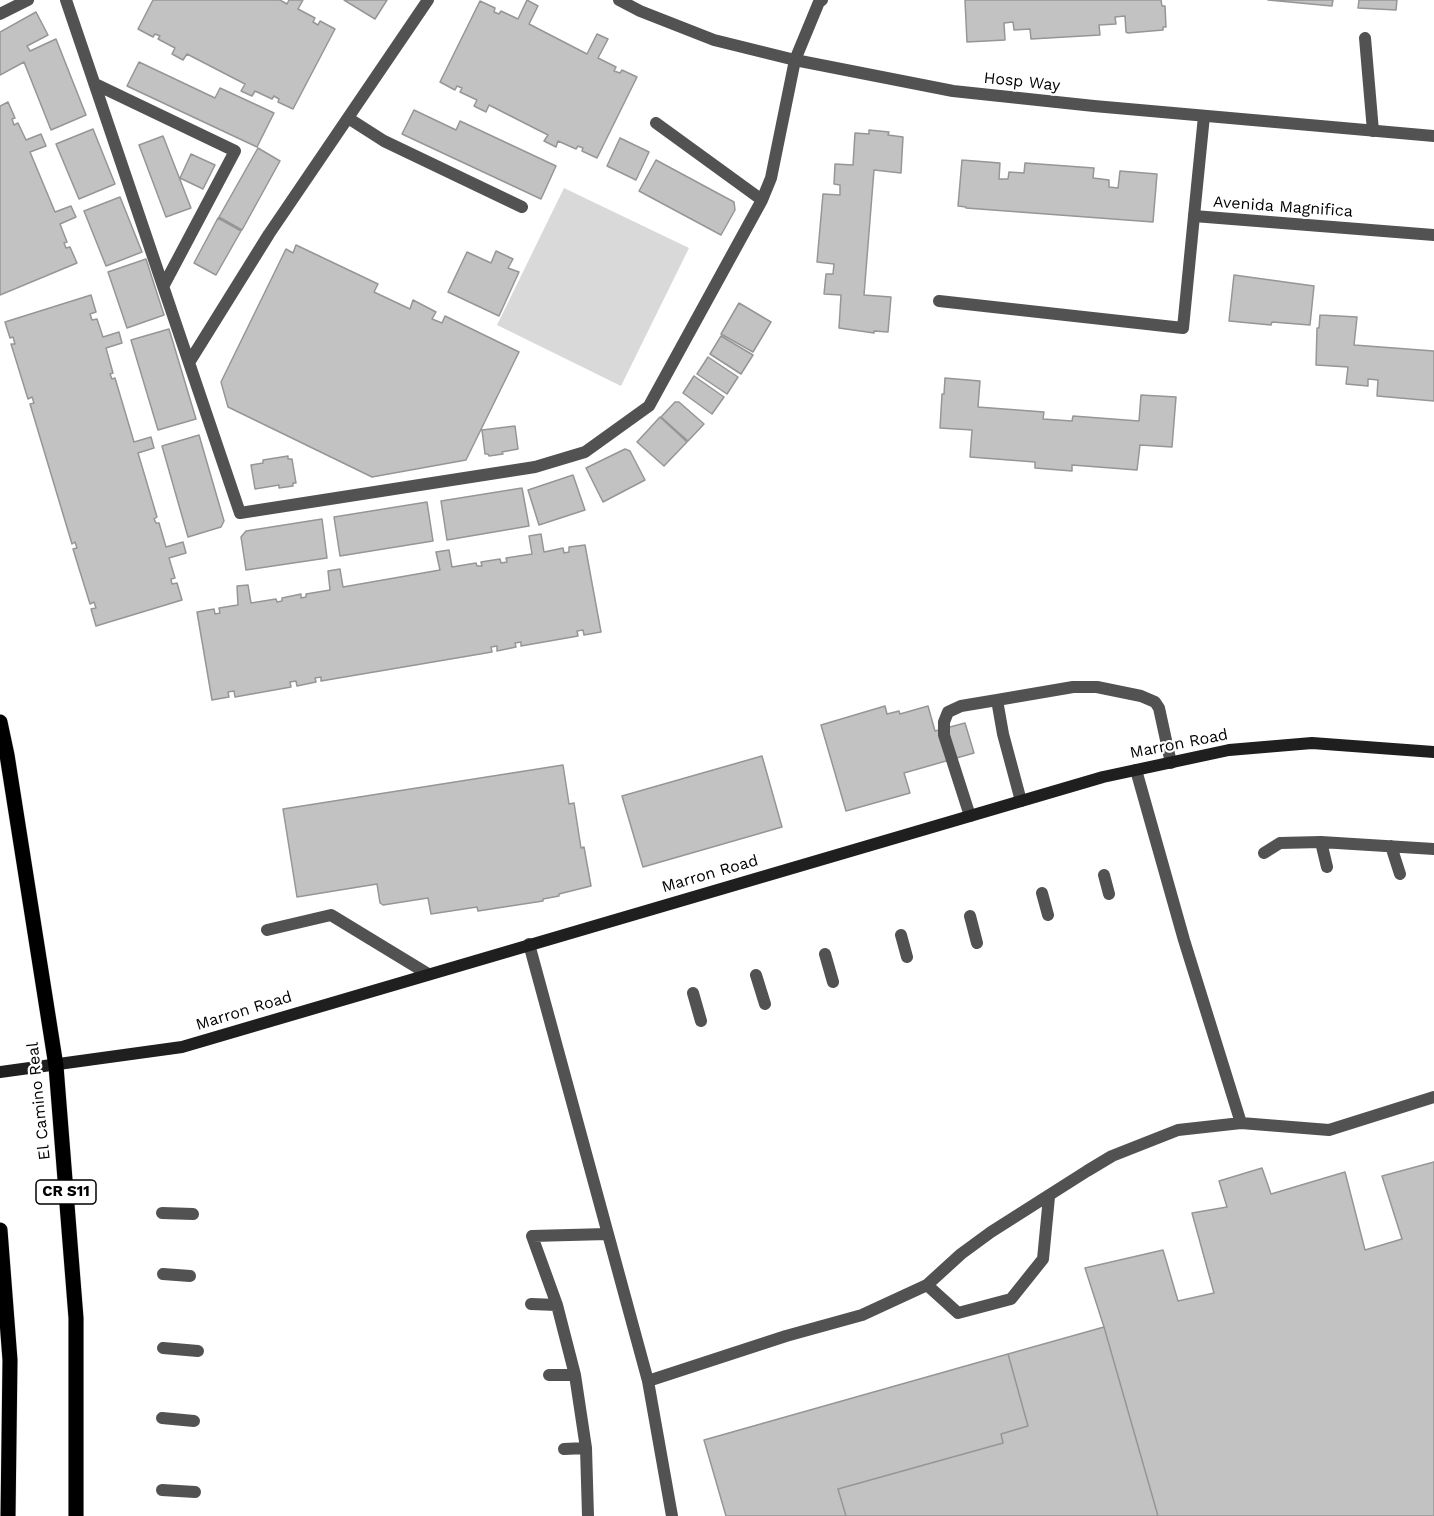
<!DOCTYPE html>
<html>
<head>
<meta charset="utf-8">
<style>
  body { margin:0 }
  canvas { display:block; background:#fff }
</style>
</head>
<body>
<canvas width="1434" height="1516"></canvas>
<script>
const ctx = document.querySelector('canvas').getContext('2d');
ctx.lineJoin = 'round';
function paint(path, color) { ctx.fillStyle = color; ctx.fill(path, 'evenodd'); }
const toPath = rows => new Path2D(rows.map(r => 'M' + r).join(''));
function trace(path, color, width, dash) { ctx.strokeStyle = color; ctx.lineWidth = width; ctx.lineCap = dash ? 'butt' : 'round'; ctx.setLineDash(dash || []); ctx.stroke(path); }
function drawText(font, color, halo, rows, align = 'center') {
  ctx.font = font + ' "Work Sans",sans-serif'; ctx.lineWidth = 4.5; ctx.setLineDash([]); ctx.textBaseline = 'middle'; ctx.strokeStyle = halo; ctx.fillStyle = color; for (const [text, x, y, turn = 0] of rows) {
    ctx.save(); ctx.translate(x, y); ctx.rotate((+turn || 0) * Math.PI / 180); ctx.textAlign = isNaN(turn) ? turn : align; if (halo) ctx.strokeText(text, 0, 0); ctx.fillText(text, 0, 0); ctx.restore();
  }
}
paint(toPath([
  [564,188,689,248,621,386,497,325]
]), '#d9d9d9');
const building = toPath([
  [153,0,280,0,287,4,289,0,303,0,298,9,315,18,313,22,318,25,320,21,335,29,293,109,278,102,279,99,274,96,272,99,255,91,252,96,241,91,245,84,187,54,183,60,172,54,175,48,158,39,160,36,155,34,153,37,138,29,153,0],
  [344,0,387,0,375,19,344,0],
  [527,0,538,6,529,24,587,54,597,34,608,39,598,58,616,67,614,71,620,73,622,70,637,77,597,158,582,151,583,148,578,146,576,149,558,141,556,147,544,141,548,135,489,105,486,112,474,106,477,100,460,92,462,88,457,86,455,90,440,82,480,1,495,8,494,12,499,14,501,11,518,19,527,0],
  [965,0,1161,0,1162,6,1165,6,1166,27,1163,27,1163,30,1128,33,1126,32,1125,16,1115,17,1116,24,1099,25,1100,35,1031,39,1030,29,1014,30,1013,22,1004,23,1005,40,967,42,965,0],
  [1268,0,1333,0,1332,6,1268,0],
  [1359,0,1397,0,1396,10,1358,8,1359,0],
  [36,12,48,35,27,46,30,51,56,39,86,115,51,130,24,62,0,75,0,32,36,12],
  [139,62,215,98,220,88,274,113,257,147,127,86,139,62],
  [8,102,15,118,12,119,14,125,18,123,26,140,41,134,46,146,30,152,55,212,71,206,76,217,60,224,67,242,64,243,66,248,70,247,77,263,0,295,0,106,8,102],
  [414,110,456,130,460,121,556,166,541,199,402,134,414,110],
  [93,129,115,184,79,199,56,144,93,129],
  [869,130,889,132,888,135,903,137,901,173,874,170,864,295,891,297,888,332,874,331,874,333,839,328,841,295,824,294,826,274,833,274,834,264,817,262,823,194,840,195,840,185,834,184,835,164,853,165,855,133,869,134,869,130],
  [163,136,191,208,166,217,139,145,163,136],
  [620,138,649,152,636,180,607,166,620,138],
  [258,148,280,161,242,230,219,217,258,148],
  [191,154,215,165,203,189,180,178,191,154],
  [656,160,734,202,735,210,721,235,639,191,656,160],
  [962,160,1000,163,999,179,1008,179,1009,172,1024,173,1025,163,1094,168,1093,178,1109,180,1109,187,1118,188,1120,171,1157,174,1153,222,966,208,966,207,958,206,962,160],
  [120,197,142,252,106,266,84,211,120,197],
  [218,218,241,231,216,275,194,263,218,218],
  [296,245,378,284,374,292,410,309,413,300,436,312,432,319,442,323,445,316,519,352,466,460,372,477,228,407,221,382,286,249,293,253,296,245],
  [496,251,513,259,508,268,519,272,499,316,448,292,467,252,491,263,496,251],
  [146,259,164,315,127,328,108,272,146,259],
  [1234,275,1314,286,1310,325,1272,322,1271,325,1229,321,1234,275],
  [91,295,96,312,90,314,92,320,97,319,103,337,119,332,122,343,106,348,113,373,110,374,112,379,115,378,134,442,151,437,154,448,138,453,157,517,154,519,156,523,159,523,166,547,183,542,186,553,169,558,175,578,171,579,172,584,177,583,182,600,96,626,91,609,96,608,94,602,90,604,73,549,77,548,75,542,72,544,30,404,34,403,32,397,28,399,11,344,15,344,13,337,10,338,5,322,91,295],
  [739,303,771,322,753,352,721,334,739,303],
  [1320,315,1357,317,1354,345,1434,351,1434,401,1377,396,1378,380,1368,379,1368,386,1346,384,1348,367,1316,365,1317,328,1319,328,1320,315],
  [169,329,196,419,158,430,131,340,169,329],
  [721,336,753,355,741,374,710,354,721,336],
  [708,357,738,377,727,394,697,374,708,357],
  [694,376,724,397,712,414,683,393,694,376],
  [945,378,980,381,978,407,1044,412,1043,419,1072,421,1073,416,1139,421,1141,395,1176,397,1172,447,1140,445,1137,470,1072,465,1072,471,1035,468,1035,462,970,457,972,430,940,428,942,394,944,394,945,378],
  [675,402,679,402,704,424,688,441,661,417,675,402],
  [660,417,687,442,664,466,637,442,660,417],
  [515,426,518,449,502,452,503,454,489,456,488,454,485,454,482,430,515,426],
  [199,435,224,521,221,527,188,537,162,446,199,435],
  [625,449,630,451,645,480,603,502,586,468,625,449],
  [288,456,288,459,292,459,296,483,293,483,293,486,279,488,279,485,255,489,251,465,263,463,263,460,288,456],
  [573,475,585,510,539,525,528,490,573,475],
  [522,488,529,526,447,540,441,501,522,488],
  [427,502,433,541,340,556,334,517,427,502],
  [322,519,327,558,246,570,241,537,246,531,322,519],
  [541,534,544,552,563,548,564,553,569,552,569,547,585,545,601,632,584,635,583,630,577,631,578,636,521,646,521,642,515,643,516,647,497,651,497,646,491,647,492,652,321,681,321,677,315,678,316,682,297,686,296,681,290,682,291,687,235,697,234,691,228,692,229,697,212,700,197,612,214,609,215,614,220,613,219,608,238,605,237,586,248,585,251,603,276,599,277,602,282,601,282,598,301,594,301,598,306,597,306,594,330,590,328,571,340,569,343,587,440,570,436,552,449,550,452,567,476,563,477,566,482,566,481,562,500,559,501,563,507,562,506,558,532,554,529,536,541,534],
  [885,706,887,714,899,711,900,714,928,706,935,731,965,723,974,753,904,773,910,793,846,811,821,725,885,706],
  [762,756,782,827,643,867,622,796,762,756],
  [563,765,569,804,574,803,581,848,584,847,591,886,559,894,559,896,543,899,543,901,478,911,477,907,431,914,428,898,383,905,380,903,377,884,297,897,283,809,563,765],
  [1434,1162,1434,1516,1158,1516,1104,1327,1085,1268,1163,1250,1178,1301,1214,1293,1192,1213,1227,1207,1219,1181,1262,1168,1271,1194,1345,1172,1365,1250,1402,1239,1382,1176,1434,1162],
  [1104,1327,1158,1516,846,1516,838,1489,1003,1443,1001,1434,1028,1426,1008,1354,1104,1327],
  [1008,1354,1028,1426,1001,1434,1003,1443,838,1489,846,1516,726,1516,704,1440,1008,1354]
]);
paint(building, '#c2c2c2');
trace(building, '#969696', 1.5);
const primary = toPath([
  [0,722,7,755,56,1066,76,1318,76,1516],
  [0,1230,10,1360,8,1516]
]);
trace(primary, '#dbdbdb', 16);
trace(toPath([
  [66,0,240,513,535,467,585,452,649,406,762,200,771,178,795,60,819,2,822,0],
  [0,14,28,0],
  [1365,38,1373,131],
  [95,84,235,151,164,285],
  [348,118,384,141,522,207],
  [656,123,762,200],
  [939,301,1183,328,1194,216,1434,235],
  [190,361,269,234,428,0],
  [1136,770,1184,940,1241,1123],
  [1021,801,1003,734,997,700,1073,687,1097,687,1141,696,1155,702,1159,708,1171,763],
  [970,816,944,735,944,722,948,712,961,706,997,700],
  [1321,842,1327,867],
  [1391,846,1400,874],
  [1264,853,1280,843,1321,842,1434,849],
  [1104,875,1109,894],
  [1042,893,1048,915],
  [970,916,977,943],
  [267,930,331,915,428,974],
  [901,935,907,957],
  [529,944,648,1381,672,1516],
  [825,954,833,982],
  [756,975,765,1004],
  [693,993,701,1021],
  [162,1213,193,1214],
  [163,1274,190,1276],
  [927,1285,958,1313,1011,1299,1043,1259,1049,1197],
  [531,1304,557,1305],
  [163,1348,198,1351],
  [549,1375,575,1375],
  [648,1381,786,1336,862,1315,927,1285,961,1254,991,1232,1087,1171,1112,1156,1178,1130,1241,1123,1329,1130,1434,1097],
  [162,1418,194,1421],
  [564,1449,586,1448],
  [162,1490,195,1492],
  [588,1516,586,1448,575,1375,557,1305,532,1236,607,1234]
]), '#525252', 12);
trace(toPath([
  [1194,216,1204,116]
]), '#525252', 12);
trace(toPath([
  [619,0,640,11,714,40,795,60,953,91,1094,106,1434,136]
]), '#525252', 12);
trace(toPath([
  [0,1072,182,1047,1103,777,1229,750,1312,743,1434,752]
]), '#1f1f1f', 12);
trace(primary, '#000', 15);
for (const [x, y, w] of [
  [66,1192,60]
]) { const box = new Path2D(); box.roundRect(x - w / 2, y - 12, w, 24, 4.5); ctx.fillStyle = '#fff'; ctx.fill(box); trace(box, '#000', 1.5); }
drawText('bold 15px', '#000', null, [
  ["CR S11",66,1192]
]);
drawText('16px', '#000', '#fff', [
  ["Hosp Way",1022,82,6],
  ["Avenida Magnifica",1283,207,4],
  ["Marron Road",1179,744,-11],
  ["Marron Road",710,874,-16],
  ["Marron Road",244,1011,-17],
  ["El Camino Real",39,1101,-96]
]);
</script>
</body>
</html>
